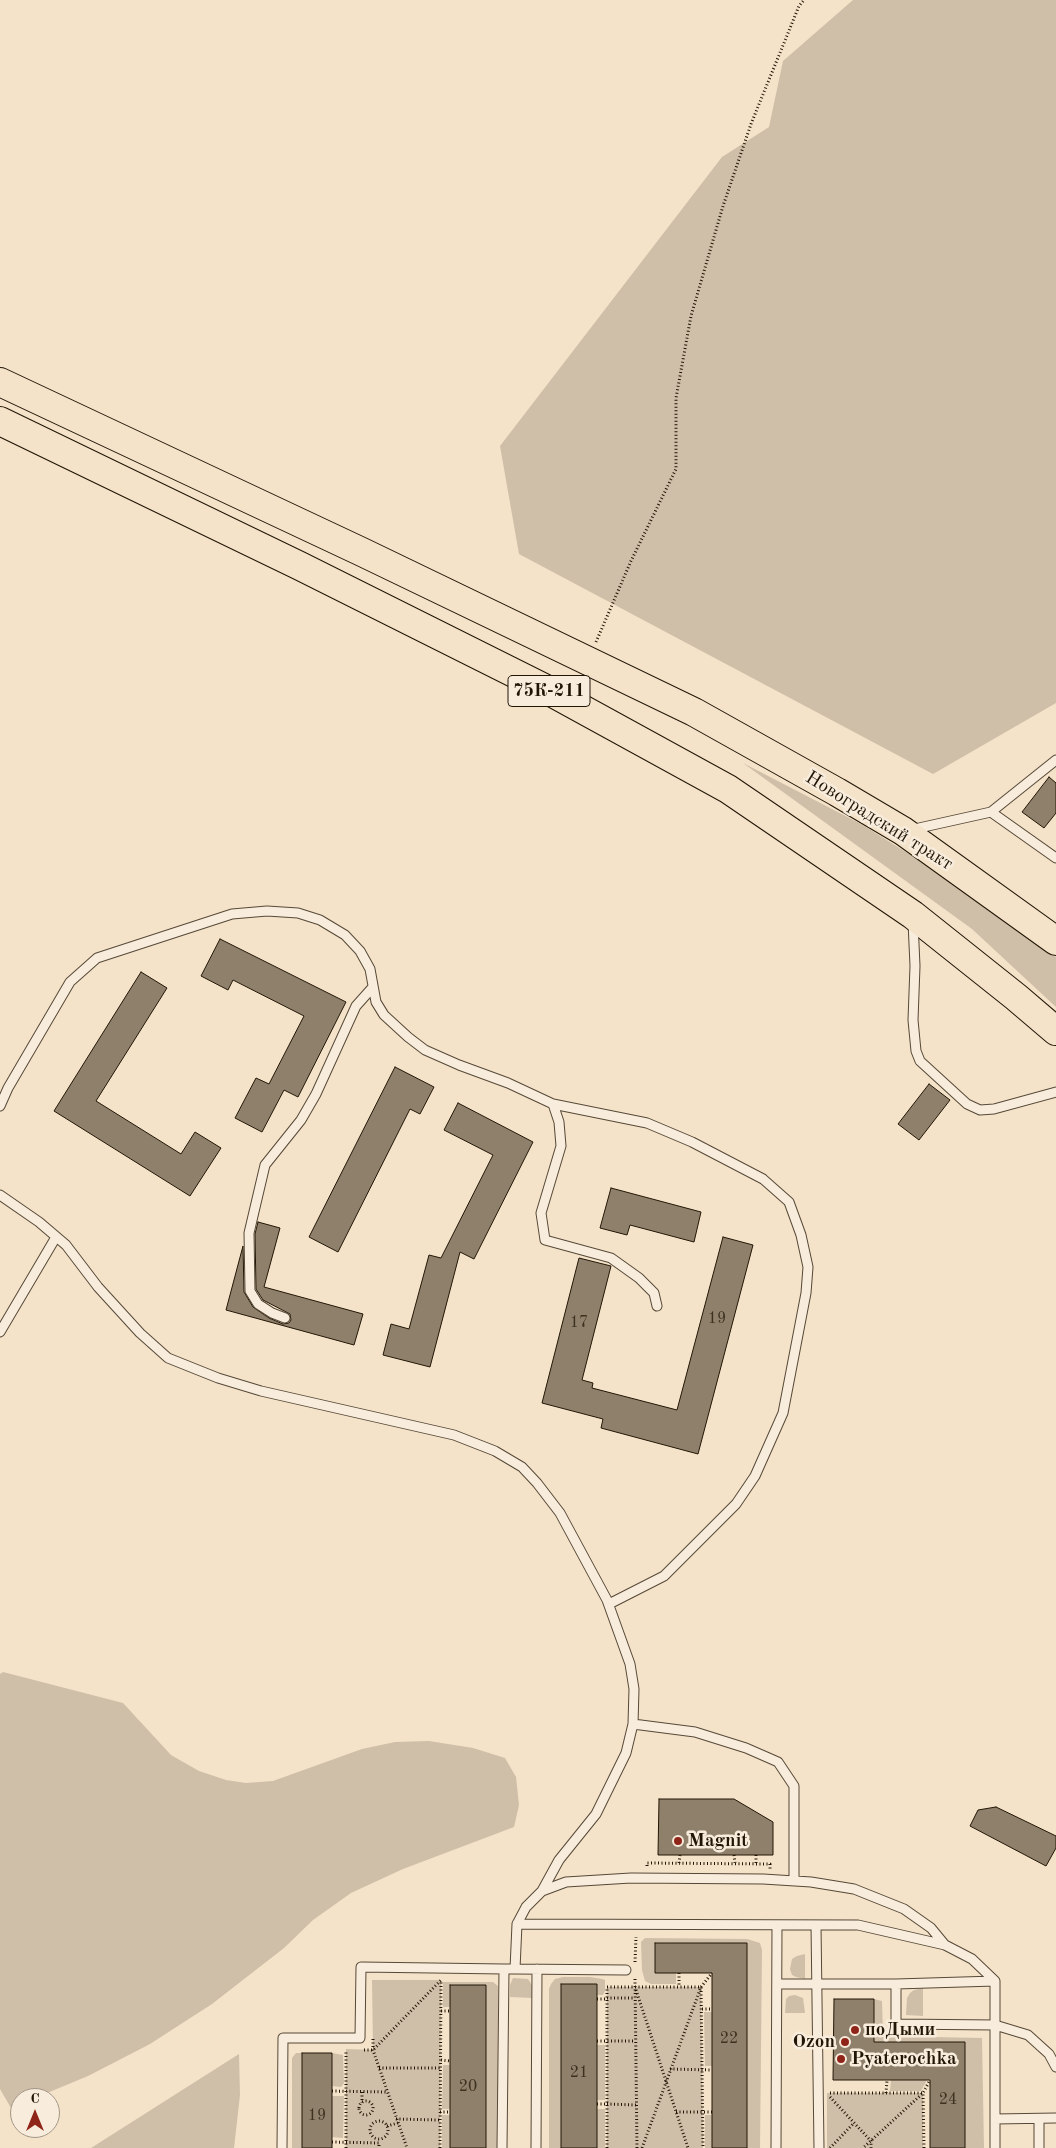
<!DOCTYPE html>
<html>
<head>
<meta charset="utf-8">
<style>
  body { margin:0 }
  #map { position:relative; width:1056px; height:2148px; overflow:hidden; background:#f4e2c9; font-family:"Old Standard TT",serif }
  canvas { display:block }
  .north { position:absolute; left:10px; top:2088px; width:50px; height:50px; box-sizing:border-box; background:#f8ecdc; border:1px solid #a29686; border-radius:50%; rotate:0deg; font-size:14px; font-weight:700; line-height:20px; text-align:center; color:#211606 }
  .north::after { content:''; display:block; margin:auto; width:18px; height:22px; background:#8f2418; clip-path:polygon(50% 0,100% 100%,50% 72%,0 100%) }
</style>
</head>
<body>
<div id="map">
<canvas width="1056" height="2148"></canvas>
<div class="north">С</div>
</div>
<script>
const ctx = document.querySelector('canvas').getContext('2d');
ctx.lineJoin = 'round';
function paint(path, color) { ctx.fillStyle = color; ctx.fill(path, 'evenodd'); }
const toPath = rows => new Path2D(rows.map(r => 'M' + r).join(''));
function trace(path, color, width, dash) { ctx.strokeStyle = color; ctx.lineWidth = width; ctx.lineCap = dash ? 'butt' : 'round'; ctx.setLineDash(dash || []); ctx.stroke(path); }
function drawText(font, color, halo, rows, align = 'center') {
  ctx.font = font + ' "Old Standard TT",serif'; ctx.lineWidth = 5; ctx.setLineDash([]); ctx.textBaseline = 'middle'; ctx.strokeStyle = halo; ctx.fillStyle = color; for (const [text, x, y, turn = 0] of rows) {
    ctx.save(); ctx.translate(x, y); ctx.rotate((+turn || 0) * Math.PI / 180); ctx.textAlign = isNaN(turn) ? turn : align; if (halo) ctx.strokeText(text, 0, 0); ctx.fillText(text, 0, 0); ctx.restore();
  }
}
paint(toPath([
  [853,0,1056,0,1056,703,933,774,519,554,500,446,722,157,769,127,783,61],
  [743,763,861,824,978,897,1056,957,1056,1007,972,929],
  [3,1672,123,1703,171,1755,199,1771,226,1780,246,1783,273,1781,362,1749,395,1742,429,1741,473,1748,505,1758,516,1777,519,1805,514,1827,403,1869,351,1893,313,1920,284,1948,212,2004,150,2044,88,2076,35,2098,20,2098,20,2104,11,2108,0,2089,0,1674],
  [645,1938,747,1939,760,1943,762,1950,760,2148,747,2148,747,1943,655,1943,655,1973,676,1973,676,1984,651,1984,645,1981,642,1970,641,1942],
  [805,1954,805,1979,796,1977,792,1975,790,1969,792,1959,797,1956],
  [563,1977,590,1977,602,1979,605,1980,605,1991,603,1995,597,1995,597,1985,561,2148,549,2148,549,1989,551,1984,555,1979],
  [513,1978,528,1979,533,1987,533,1998,510,1997,510,1985],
  [372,1980,441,1980,440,2148,346,2148,346,2049,373,2050],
  [443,1982,493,1982,498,1986,498,2148,486,2148,485,1985,450,1985,450,2007,443,2007],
  [607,1987,701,1987,703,2148,607,2148],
  [923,1988,923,2016,906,2015,907,1998,910,1993,914,1990],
  [795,1995,803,1998,805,2013,785,2013,786,1999,789,1996],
  [874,1999,882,2001,883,2036,982,2038,984,2148,965,2148,965,2042,874,2042],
  [704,2012,712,2012,712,2066,705,2066],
  [597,2045,605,2045,605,2100,597,2100],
  [296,2053,302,2053,302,2148,292,2148,292,2058],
  [332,2053,343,2055,344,2083,341,2087,332,2086],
  [239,2054,240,2095,234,2148,91,2148],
  [443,2065,450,2065,450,2109,442,2109],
  [891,2080,927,2080,921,2091,890,2091],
  [827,2093,923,2093,923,2148,827,2148],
  [332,2096,344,2096,343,2138,332,2137],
  [597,2109,605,2109,605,2148,597,2148],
  [442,2115,450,2115,450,2148,442,2148],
  [705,2115,712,2115,712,2148,705,2148]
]), '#d0bfa8');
const building = toPath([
  [1049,777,1056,783,1056,813,1044,828,1022,812,1049,777],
  [220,939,346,1002,298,1097,284,1090,262,1132,235,1118,256,1078,269,1084,304,1016,233,980,228,990,201,976,220,939],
  [141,972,167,988,96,1101,181,1154,195,1132,221,1148,190,1196,54,1111,141,972],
  [395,1067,434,1087,420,1114,410,1109,338,1252,309,1237,395,1067],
  [929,1084,950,1100,919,1140,898,1124,929,1084],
  [458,1103,533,1142,474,1259,460,1252,430,1367,383,1355,391,1324,409,1329,429,1255,441,1258,493,1155,444,1130,458,1103],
  [611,1188,701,1212,694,1242,630,1225,627,1235,600,1228,611,1188],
  [258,1222,280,1228,264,1287,363,1314,354,1345,226,1310,243,1246,244,1292,253,1307,269,1318,283,1324,289,1323,291,1320,290,1314,263,1300,256,1289,255,1234,258,1222],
  [723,1237,753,1245,698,1454,601,1428,603,1419,542,1403,579,1258,611,1266,582,1380,593,1383,592,1388,677,1410,723,1237],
  [659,1799,734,1799,773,1822,773,1855,658,1855,659,1799],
  [996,1807,1056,1836,1056,1848,1046,1866,970,1826,978,1810,996,1807],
  [655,1943,747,1943,747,2148,712,2148,712,1973,655,1973,655,1943],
  [561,1984,597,1984,597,2148,561,2148,561,1984],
  [450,1985,486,1985,486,2148,450,2148,450,1985],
  [834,1999,874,1999,874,2042,965,2042,965,2148,930,2148,930,2080,833,2080,834,1999],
  [302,2053,332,2053,332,2148,302,2148,302,2053]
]);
paint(building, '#8f806b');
trace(building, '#211606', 1);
const service = toPath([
  [991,812,1056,760],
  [910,830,991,812,1056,858],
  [913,922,915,966,913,1020,916,1051,920,1061,967,1104,980,1110,994,1109,1056,1092],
  [553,1104,647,1123,692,1142,763,1179,789,1202,801,1235,808,1267,806,1293,783,1413,755,1476,736,1504,664,1576,609,1604],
  [0,1106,8,1088,70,982,97,958,232,914,267,911,298,913,320,920,345,935,360,951,370,969,376,1002,384,1015,408,1037,425,1050,459,1065,508,1083,553,1104,559,1122,561,1146,541,1213,545,1240,611,1258,639,1278,654,1293,657,1306],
  [0,1195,39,1222,66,1245,98,1287,140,1333,168,1358,218,1378,261,1391,454,1435,495,1451,522,1467,537,1483,560,1513,607,1600,630,1664,634,1689,633,1724,626,1753,596,1814,559,1860,542,1891],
  [285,1318,272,1313,258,1304,250,1291,249,1233,265,1165,301,1120,316,1094,356,1006,373,987],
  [0,1332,56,1237],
  [633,1724,695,1732,746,1748,778,1762,794,1786,794,1881],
  [517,1924,526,1907,542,1891,566,1882,631,1878,763,1879,811,1882,854,1889,904,1909,931,1928,945,1945],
  [816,1925,819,2148],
  [515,1969,626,1970],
  [777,1984,896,1984,896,2024,995,2025,1028,2035,1049,2054,1056,2067],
  [896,1984,995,1981],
  [995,2119,995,2148],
  [1039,2119,1039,2148],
  [282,2148,283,2038,360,2038,361,1967,504,1969],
  [502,2148,504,1969,515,1969,517,1924,858,1925,945,1945,972,1959,995,1981,995,2119,1056,2118],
  [536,2148,537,1969],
  [776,2148,777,1925]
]);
const primary = toPath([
  [0,382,362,552,694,712,837,792,903,831,1056,941],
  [0,421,300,566,542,687,728,789,913,915,1016,997,1056,1031]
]);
trace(service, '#564937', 11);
trace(primary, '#211606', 30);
trace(toPath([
  [596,642,631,561,676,469,676,398,691,316,723,206,751,124,799,6,804,0],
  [734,1855,735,1863],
  [756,1855,756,1864],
  [679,1863,680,1855],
  [647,1866,647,1863,770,1864,770,1869],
  [635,1962,636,1937],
  [679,1973,679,1987],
  [635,1979,637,2148],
  [636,1990,688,2148],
  [607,1998,634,1998],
  [597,1999,607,1999],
  [702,2009,712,2009],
  [441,2011,450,2011],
  [373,2039,373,2050,407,2148],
  [597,2041,635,2041],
  [364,2050,373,2050,441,1980],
  [441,2060,450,2061],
  [379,2068,440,2068],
  [670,2069,712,2070],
  [332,2091,386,2092],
  [362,2092,362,2103],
  [830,2093,923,2093,863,2148],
  [886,2093,887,2080],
  [830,2097,871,2141,871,2148],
  '359 2108a7 7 0 1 1 14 0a7 7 0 1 1-14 0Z',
  [597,2104,607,2104],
  [607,2104,636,2105],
  [440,2112,450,2112],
  [676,2112,712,2112],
  [396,2119,439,2120],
  '370 2130a9 9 0 1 1 18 0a9 9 0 1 1-18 0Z',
  [387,2126,398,2123],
  [332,2142,379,2143,379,2148],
  [346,2148,346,2050],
  [440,2148,441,1980],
  [607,2148,607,1987,701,1987,703,2148],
  [642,2148,701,1987,712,1973],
  [830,2148,854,2123],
  [924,2148,923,2093,930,2080]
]), '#211606', 3, [1, 2.5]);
trace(service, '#f8ecdc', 9);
trace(primary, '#f4e2c9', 28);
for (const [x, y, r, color] of [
  [678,1841,5,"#8f2418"],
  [855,2030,5,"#8f2418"],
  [845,2042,5,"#8f2418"],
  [841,2059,5,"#8f2418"]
]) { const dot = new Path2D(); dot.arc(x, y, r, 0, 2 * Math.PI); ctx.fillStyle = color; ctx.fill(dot); trace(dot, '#f8ecdc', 2); }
drawText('16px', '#3c301f', null, [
  ["19",717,1319],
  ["17",579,1323],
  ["22",729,2039],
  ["21",579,2073],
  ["20",468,2087],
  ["24",948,2100],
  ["19",317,2116]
]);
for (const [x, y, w] of [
  [549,691,82]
]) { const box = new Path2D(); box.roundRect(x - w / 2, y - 15.5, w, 31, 4); ctx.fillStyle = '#f8ecdc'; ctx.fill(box); trace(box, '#211606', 1); }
drawText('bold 18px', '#211606', null, [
  ["75К-211",549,691]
]);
drawText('19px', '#211606', '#f8ecdc', [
  ["Новоградский тракт",879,821,32]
]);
drawText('bold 19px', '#211606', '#f8ecdc', [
  ["Magnit",688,1841],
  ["поДыми",865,2030],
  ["Ozon",835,2042,"right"],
  ["Pyaterochka",851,2059]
], 'left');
</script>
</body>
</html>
